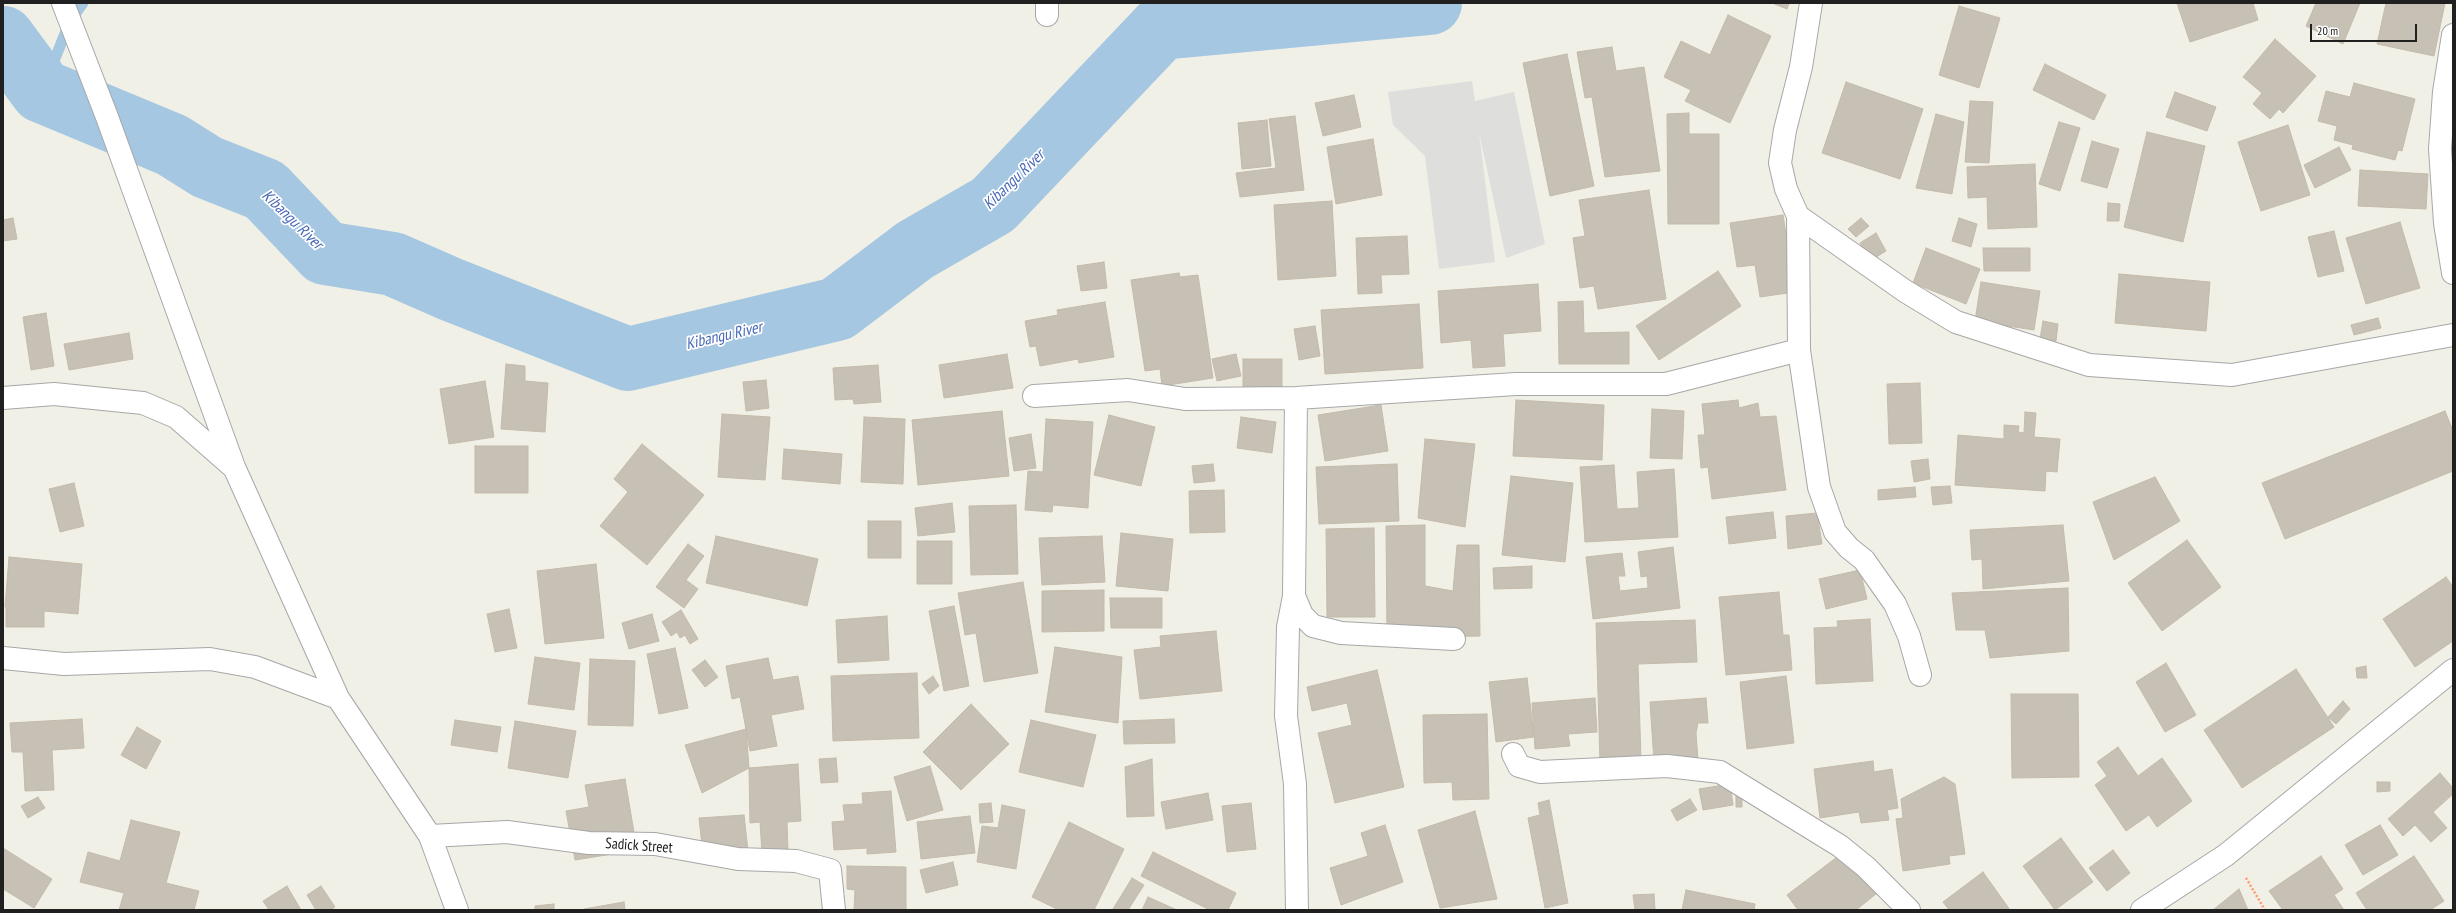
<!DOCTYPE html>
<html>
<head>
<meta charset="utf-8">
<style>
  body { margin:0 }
  #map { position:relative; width:2456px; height:913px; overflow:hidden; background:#f1f0e7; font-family:"PT Sans Narrow",sans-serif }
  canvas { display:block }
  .frame { position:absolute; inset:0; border:4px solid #202020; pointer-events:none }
  .scale { position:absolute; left:2310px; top:24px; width:107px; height:18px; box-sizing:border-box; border:2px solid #202020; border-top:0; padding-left:5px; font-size:12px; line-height:14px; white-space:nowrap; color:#202020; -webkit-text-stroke:3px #fff; paint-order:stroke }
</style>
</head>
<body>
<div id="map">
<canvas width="2456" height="913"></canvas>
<div class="frame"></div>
<div class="scale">20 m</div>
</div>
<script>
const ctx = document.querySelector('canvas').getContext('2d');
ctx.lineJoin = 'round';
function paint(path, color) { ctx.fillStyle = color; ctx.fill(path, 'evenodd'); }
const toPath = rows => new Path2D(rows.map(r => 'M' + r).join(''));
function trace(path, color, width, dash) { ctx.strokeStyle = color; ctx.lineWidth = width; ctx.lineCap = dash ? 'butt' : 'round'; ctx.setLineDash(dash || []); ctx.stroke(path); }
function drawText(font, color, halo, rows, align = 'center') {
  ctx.font = font + ' "PT Sans Narrow",sans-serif'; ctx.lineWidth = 3.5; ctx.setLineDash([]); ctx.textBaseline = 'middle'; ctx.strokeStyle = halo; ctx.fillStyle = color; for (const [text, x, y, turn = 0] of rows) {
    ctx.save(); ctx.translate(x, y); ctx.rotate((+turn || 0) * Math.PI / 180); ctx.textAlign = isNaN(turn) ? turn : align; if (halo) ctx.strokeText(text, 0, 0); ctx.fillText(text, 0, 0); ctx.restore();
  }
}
paint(toPath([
  [1472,81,1475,101,1514,92,1545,244,1506,258,1479,132,1495,262,1439,269,1425,156,1393,125,1388,92]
]), '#dededd');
trace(toPath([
  [42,91,70,21,83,3]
]), '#a5c7e1', 11);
trace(toPath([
  [3,38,42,91,172,145,207,167,265,190,325,253,393,264,450,289,628,359,837,309,915,250,993,205,1161,28,1430,3]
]), '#a5c7e1', 64);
const building = toPath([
  [1772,3,1789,3,1787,9,1772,3],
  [2177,3,2253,3,2258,20,2190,42,2177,3],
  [2316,3,2360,3,2343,44,2306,26,2316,3],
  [2386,3,2445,3,2434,56,2377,44,2386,3],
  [1959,6,2000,18,1979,88,1939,75,1959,6],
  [1728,15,1771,36,1730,123,1685,101,1691,90,1664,77,1681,41,1710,55,1728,15],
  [2275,39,2316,76,2283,113,2279,109,2270,119,2253,104,2262,93,2243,77,2275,39],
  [1612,47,1616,71,1644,67,1660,171,1605,177,1592,97,1585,98,1577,52,1612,47],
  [1567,54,1594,186,1550,196,1523,63,1567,54],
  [2045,64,2106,95,2094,120,2033,90,2045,64],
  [1846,82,1923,109,1900,179,1822,153,1846,82],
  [2354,83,2415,99,2402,151,2398,150,2395,160,2352,149,2353,145,2334,140,2337,126,2318,121,2326,91,2350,97,2354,83],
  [2175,92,2216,107,2207,131,2166,117,2175,92],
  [1354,95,1361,127,1323,136,1315,103,1354,95],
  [1970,101,1993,102,1989,163,1965,162,1970,101],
  [1689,113,1689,134,1719,134,1719,224,1668,224,1667,114,1689,113],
  [1936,114,1964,122,1952,194,1916,188,1936,114],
  [1295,116,1304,190,1240,197,1236,173,1276,168,1269,119,1295,116],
  [1267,120,1271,166,1242,169,1238,123,1267,120],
  [2059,122,2080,128,2060,191,2039,184,2059,122],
  [2288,125,2310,195,2261,211,2238,142,2288,125],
  [2147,132,2205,146,2183,242,2124,227,2147,132],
  [1373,139,1382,195,1336,204,1327,147,1373,139],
  [2092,141,2119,149,2107,188,2081,181,2092,141],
  [2339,147,2351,170,2315,188,2304,165,2339,147],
  [2035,164,2037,227,1988,229,1987,197,1968,198,1967,167,2035,164],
  [2360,170,2428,174,2426,209,2358,206,2360,170],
  [1649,190,1666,299,1598,309,1594,286,1580,288,1573,238,1585,236,1579,200,1649,190],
  [1332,201,1336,276,1278,280,1274,205,1332,201],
  [2108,203,2120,204,2119,221,2107,221,2108,203],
  [1783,215,1795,292,1760,297,1755,265,1737,267,1730,223,1783,215],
  [13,218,17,239,3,241,3,220,13,218],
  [1861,218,1869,226,1856,237,1848,229,1861,218],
  [1959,218,1977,224,1971,247,1952,241,1959,218],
  [2400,222,2420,288,2366,304,2346,238,2400,222],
  [2334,231,2344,271,2318,277,2308,237,2334,231],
  [1876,233,1886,251,1870,261,1860,243,1876,233],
  [1407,236,1409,274,1381,275,1382,293,1358,294,1356,238,1407,236],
  [1926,248,1980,269,1966,304,1913,283,1926,248],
  [1983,248,2030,248,2030,271,1984,271,1983,248],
  [1104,262,1107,288,1081,291,1077,266,1104,262],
  [1718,271,1741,306,1659,360,1636,326,1718,271],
  [1179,273,1180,277,1198,275,1213,378,1162,386,1160,369,1145,371,1131,280,1179,273],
  [2119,274,2210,282,2206,331,2115,323,2119,274],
  [1981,282,2040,291,2034,330,1975,321,1981,282],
  [1538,284,1541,331,1503,334,1505,366,1473,368,1471,340,1441,343,1438,291,1538,284],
  [1583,301,1584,333,1629,332,1629,364,1559,364,1558,302,1583,301],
  [1105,302,1114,357,1079,363,1078,359,1040,366,1036,346,1030,347,1025,321,1058,315,1057,310,1105,302],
  [1419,304,1423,368,1325,374,1321,310,1419,304],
  [46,313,54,366,31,370,23,317,46,313],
  [2378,318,2381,328,2354,335,2351,325,2378,318],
  [2043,321,2058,324,2056,341,2040,339,2043,321],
  [1315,326,1320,356,1299,360,1294,329,1315,326],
  [129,333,133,359,69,370,64,344,129,333],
  [1007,354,1013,388,944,398,939,365,1007,354],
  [1236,354,1241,376,1217,381,1212,359,1236,354],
  [1243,359,1282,359,1282,389,1243,389,1243,359],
  [506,364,525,366,525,381,548,383,545,432,501,429,506,364],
  [878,365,881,402,854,404,853,399,835,400,833,368,878,365],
  [766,380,769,408,746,411,743,382,766,380],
  [485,381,494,437,449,444,440,389,485,381],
  [1920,383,1922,443,1889,444,1887,384,1920,383],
  [1516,400,1604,405,1602,460,1513,456,1516,400],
  [1738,400,1739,408,1758,403,1760,417,1776,416,1786,490,1712,499,1708,467,1701,468,1698,435,1705,435,1702,404,1738,400],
  [1381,405,1388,451,1325,461,1318,415,1381,405],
  [1652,409,1684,411,1682,459,1650,458,1652,409],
  [1002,411,1009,476,918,485,912,420,1002,411],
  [2445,411,2453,431,2453,471,2285,539,2262,483,2445,411],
  [2025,412,2036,413,2034,437,2060,439,2057,472,2046,471,2045,491,1955,485,1958,435,2004,439,2004,425,2019,426,2018,432,2024,433,2025,412],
  [722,414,770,417,765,480,718,477,722,414],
  [1109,415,1155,427,1141,486,1094,475,1109,415],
  [864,417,905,419,903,484,861,482,864,417],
  [1241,417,1276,422,1272,453,1237,448,1241,417],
  [1046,419,1093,422,1088,508,1053,505,1052,512,1025,510,1028,471,1043,472,1046,419],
  [1031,434,1036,468,1014,471,1009,438,1031,434],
  [1425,439,1475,444,1465,527,1418,518,1425,439],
  [642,444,704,495,647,565,600,526,628,492,614,479,642,444],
  [475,446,528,446,528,493,475,493,475,446],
  [784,449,842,454,840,484,782,479,784,449],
  [1928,459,1930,479,1914,482,1911,461,1928,459],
  [1213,464,1215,481,1194,483,1192,466,1213,464],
  [1397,464,1399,521,1319,524,1316,467,1397,464],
  [1614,465,1617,509,1639,508,1637,472,1674,469,1678,537,1585,542,1580,467,1614,465],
  [1511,476,1573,483,1565,562,1502,555,1511,476],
  [2155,477,2180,521,2114,560,2093,502,2155,477],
  [74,483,84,526,60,532,49,489,74,483],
  [1950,486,1952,503,1933,505,1931,487,1950,486],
  [1915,487,1916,497,1878,500,1878,490,1915,487],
  [1224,490,1225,532,1190,533,1189,491,1224,490],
  [952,503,955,532,918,536,915,508,952,503],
  [1016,505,1018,574,971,575,969,506,1016,505],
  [1773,512,1776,538,1729,544,1726,517,1773,512],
  [1817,513,1822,544,1788,549,1786,516,1817,513],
  [868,521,901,521,901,558,868,558,868,521],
  [1425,525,1425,586,1453,591,1457,545,1479,545,1480,636,1387,638,1386,526,1425,525],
  [2063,525,2069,581,1983,589,1982,559,1972,560,1970,530,2063,525],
  [1374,528,1375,617,1327,617,1326,529,1374,528],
  [1121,533,1173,539,1168,591,1116,586,1121,533],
  [716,536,818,559,807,606,706,583,716,536],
  [1102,536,1105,582,1042,585,1039,538,1102,536],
  [2187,540,2221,587,2162,631,2128,583,2187,540],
  [917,541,952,541,952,584,917,584,917,541],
  [688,544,704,556,686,580,698,589,684,608,656,587,688,544],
  [1673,547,1680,608,1593,619,1586,557,1622,553,1625,576,1618,576,1620,591,1648,588,1647,576,1641,577,1638,552,1673,547],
  [9,557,82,564,78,614,44,611,44,627,6,627,6,607,5,607,9,557],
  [596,564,604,638,545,644,537,571,596,564],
  [1532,566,1532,588,1494,589,1493,568,1532,566],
  [1860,570,1867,599,1826,609,1819,579,1860,570],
  [2446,577,2453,587,2453,641,2415,667,2383,619,2446,577],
  [1023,582,1038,673,984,682,976,633,965,635,958,593,1023,582],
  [2068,588,2069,651,1990,658,1985,630,1956,630,1952,593,2068,588],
  [1104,590,1104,631,1042,632,1042,591,1104,590],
  [1779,592,1783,635,1789,635,1792,670,1726,675,1719,597,1779,592],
  [1110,598,1162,598,1162,628,1111,628,1110,598],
  [954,606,969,686,944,691,929,611,954,606],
  [509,609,517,648,495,652,487,614,509,609],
  [681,610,698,639,690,644,685,635,680,638,677,632,671,636,662,622,681,610],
  [652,614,659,641,629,649,622,623,652,614],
  [887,616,889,660,838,663,836,620,887,616],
  [1870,619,1873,681,1816,684,1814,628,1838,627,1837,621,1870,619],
  [1695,620,1697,662,1638,664,1641,760,1600,762,1596,623,1695,620],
  [1216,631,1222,691,1140,699,1134,650,1161,647,1160,636,1216,631],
  [1055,647,1122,657,1118,723,1045,712,1055,647],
  [675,648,688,708,659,714,647,654,675,648],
  [535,657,580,663,574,710,528,704,535,657],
  [768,658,773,680,798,676,804,709,771,715,777,746,750,751,740,697,732,699,726,666,768,658],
  [590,659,635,661,633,726,588,725,590,659],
  [705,660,718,677,705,687,692,670,705,660],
  [2166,663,2196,715,2165,732,2136,682,2166,663],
  [2366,666,2367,678,2357,678,2356,668,2366,666],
  [2296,669,2334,727,2242,788,2204,730,2296,669],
  [1377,670,1404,787,1335,803,1318,733,1352,725,1347,703,1312,711,1307,687,1377,670],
  [917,673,919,738,833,741,831,676,917,673],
  [933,676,939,686,929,694,922,684,933,676],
  [1786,676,1794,743,1747,749,1740,682,1786,676],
  [1527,678,1534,737,1496,742,1489,682,1527,678],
  [2011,694,2078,694,2079,777,2012,778,2011,694],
  [1595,698,1597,732,1568,734,1570,746,1535,749,1532,703,1595,698],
  [1706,698,1708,723,1698,723,1696,733,1698,760,1654,762,1650,702,1706,698],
  [2343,701,2350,709,2336,724,2328,717,2343,701],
  [971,704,1009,744,961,790,923,752,971,704],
  [1487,714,1489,799,1453,800,1452,782,1424,783,1423,715,1487,714],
  [82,719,84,748,52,750,54,790,25,791,23,752,12,752,10,723,82,719],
  [1174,719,1175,743,1124,744,1123,721,1174,719],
  [455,720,501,727,497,752,451,745,455,720],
  [1031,720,1096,735,1083,787,1019,772,1031,720],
  [515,721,576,731,568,778,508,768,515,721],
  [137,727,161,741,146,769,121,755,137,727],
  [746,729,749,768,702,793,685,745,746,729],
  [2118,747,2138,776,2162,758,2192,801,2157,827,2149,815,2126,831,2095,785,2107,776,2097,762,2118,747],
  [836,758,838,782,821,783,819,759,836,758],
  [1152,759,1154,816,1127,817,1125,767,1152,759],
  [1873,761,1874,772,1892,769,1898,808,1887,810,1889,820,1861,823,1859,812,1820,818,1814,769,1873,761],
  [798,764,801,821,787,822,788,851,762,853,760,822,750,823,749,768,798,764],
  [930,766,943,810,907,821,894,777,930,766],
  [2440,773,2453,788,2453,794,2433,812,2447,828,2431,842,2415,825,2403,836,2388,819,2440,773],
  [1944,777,1955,784,1965,854,1949,856,1950,864,1903,871,1896,819,1903,818,1901,799,1944,777],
  [625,779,637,850,575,860,566,811,589,807,585,785,625,779],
  [2377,782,2390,782,2390,791,2377,792,2377,782],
  [1730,784,1733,805,1703,810,1699,789,1730,784],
  [1742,788,1742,807,1736,807,1736,789,1742,788],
  [891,791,896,852,867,854,867,848,834,850,832,822,845,821,843,805,863,804,862,793,891,791],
  [1208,793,1213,820,1166,829,1161,802,1208,793],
  [38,797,45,808,28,818,21,806,38,797],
  [1690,799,1697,810,1677,821,1671,810,1690,799],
  [1549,800,1568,903,1545,908,1528,818,1540,815,1538,803,1549,800],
  [991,803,993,822,980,823,979,804,991,803],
  [1251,803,1256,849,1227,852,1222,806,1251,803],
  [1002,805,1025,810,1016,869,977,862,982,826,998,828,1002,805],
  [1475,811,1497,899,1440,908,1418,830,1475,811],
  [744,815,749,860,704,864,699,818,744,815],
  [970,816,975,853,921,859,917,822,970,816],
  [131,820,180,832,166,883,199,891,194,910,119,910,124,893,80,882,88,852,120,861,131,820],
  [1069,822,1124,849,1094,910,1059,910,1032,897,1069,822],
  [1385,825,1403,882,1341,905,1330,868,1368,856,1361,833,1385,825],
  [2380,825,2398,855,2363,875,2345,845,2380,825],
  [2061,838,2093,882,2055,910,2023,866,2061,838],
  [3,848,52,879,34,908,3,889,3,848],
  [2113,850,2130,873,2107,891,2089,868,2113,850],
  [1845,851,1876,894,1856,910,1798,910,1787,895,1845,851],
  [1153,852,1236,893,1228,910,1210,910,1141,876,1153,852],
  [2321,856,2343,889,2334,895,2344,910,2283,910,2269,891,2321,856],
  [2414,856,2444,901,2430,910,2367,910,2356,893,2414,856],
  [953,862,958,885,926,893,920,870,953,862],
  [847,866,906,867,906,910,854,910,855,890,847,889,847,866],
  [1983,872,2010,910,1949,910,1943,902,1983,872],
  [1132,878,1144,885,1128,910,1115,910,1113,909,1132,878],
  [287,886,301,910,269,910,263,901,287,886],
  [321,886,335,907,330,910,316,910,307,895,321,886],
  [2239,889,2248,910,2213,910,2239,889],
  [1686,890,1755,904,1754,910,1682,910,1686,890],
  [1654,894,1655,910,1635,910,1633,895,1654,894],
  [1148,897,1177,910,1142,910,1148,897],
  [624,902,625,910,585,910,584,909,624,902],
  [554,904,554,910,535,910,535,906,554,904]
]);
paint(building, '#c6c0b5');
trace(building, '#c4baa8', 1);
const minor = toPath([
  [63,3,107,117,234,467,338,698,430,836,457,910],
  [1047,3,1047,15],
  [1811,3,1801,67,1785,130,1780,163,1786,189,1798,216,1905,291,1956,322,2089,365,2232,375,2453,335],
  [2453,35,2444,92,2440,149,2445,223,2453,273],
  [1799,350,1819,487,1835,532,1849,548,1864,560,1895,604,1909,636,1920,675],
  [1034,396,1128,390,1185,399,1296,398,1516,384,1666,384,1799,350,1798,216],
  [3,398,54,394,143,403,176,417,232,466],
  [1296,398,1294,596,1288,627,1286,716,1295,784,1297,910],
  [1294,596,1302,615,1313,626,1341,633,1454,639],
  [3,658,64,664,210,659,255,667,338,698],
  [1513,754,1519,766,1540,772,1667,766,1720,772,1840,846,1866,867,1909,910],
  [430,836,507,832,589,843,655,844,738,859,796,861,830,870,834,910],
  [2142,910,2226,855,2453,670]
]);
trace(minor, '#a7a7a7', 24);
trace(toPath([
  [2246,878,2265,910]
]), '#ff986a', 2.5, [2, 2]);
trace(minor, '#fff', 22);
drawText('15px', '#202020', '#fff', [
  ["Sadick Street",639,846,4]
]);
drawText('italic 16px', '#4768b6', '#fff', [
  ["Kibangu River",1014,180,-44],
  ["Kibangu River",292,220,44],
  ["Kibangu River",724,336,-13]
]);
</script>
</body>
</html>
